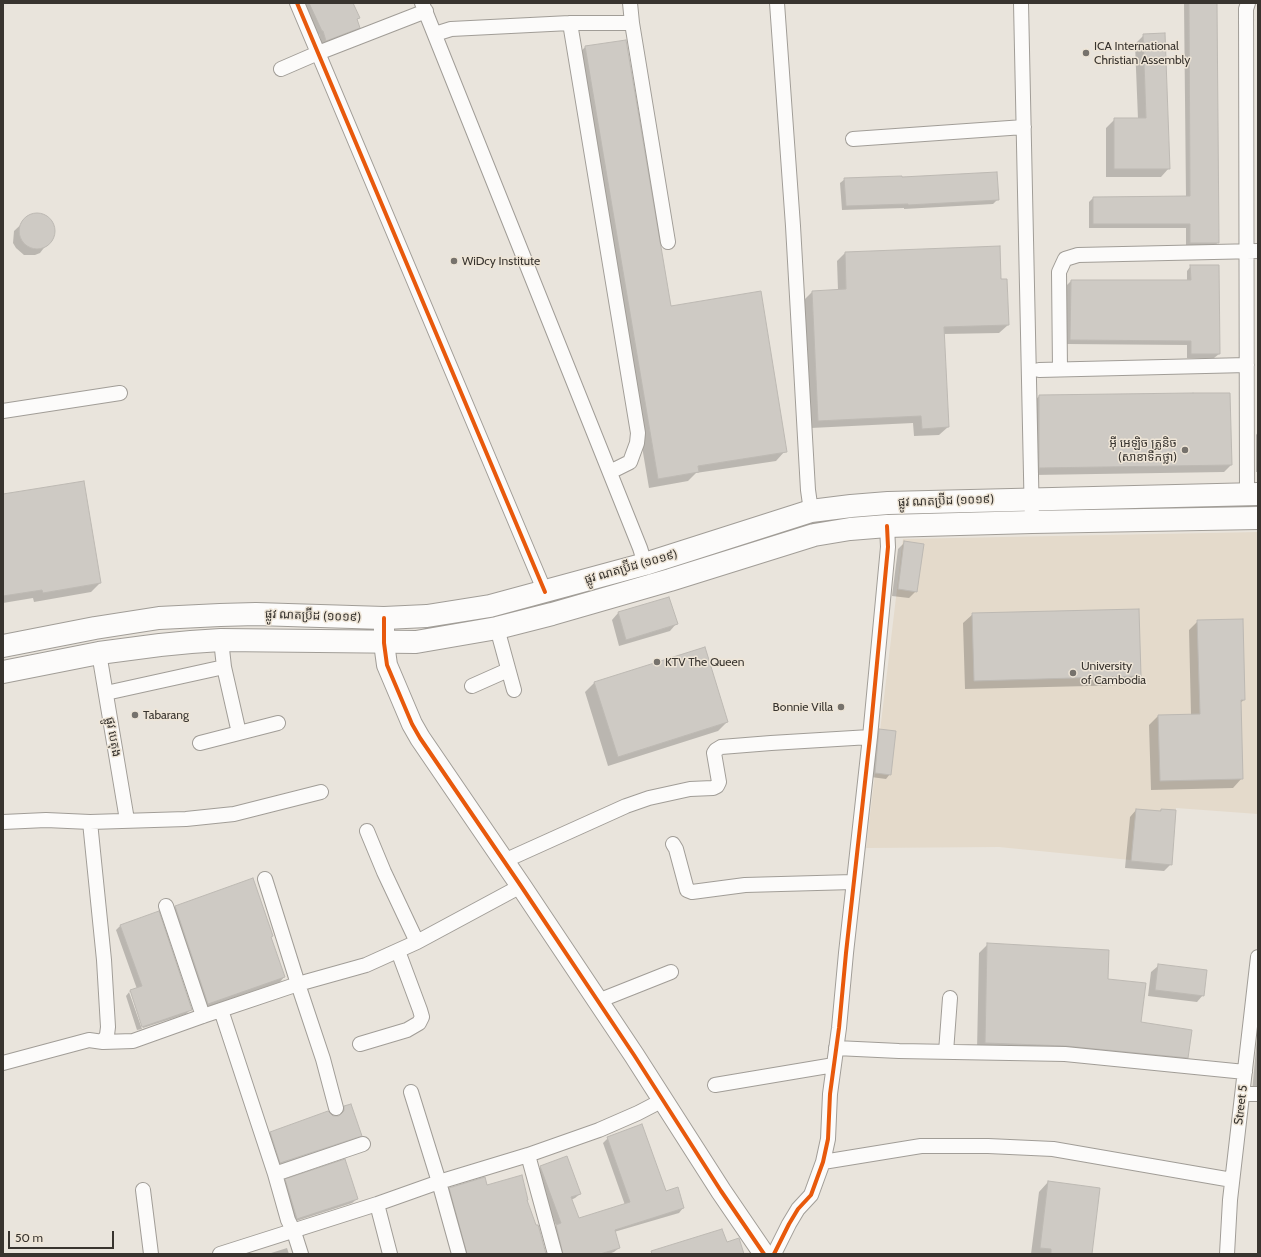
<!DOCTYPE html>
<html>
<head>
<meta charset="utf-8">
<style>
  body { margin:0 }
  #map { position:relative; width:1261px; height:1257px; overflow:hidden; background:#e9e4dc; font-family:Cabin,sans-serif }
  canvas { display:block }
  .frame { position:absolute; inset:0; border:4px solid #38342f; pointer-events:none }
  .scale { position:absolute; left:8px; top:1231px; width:106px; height:18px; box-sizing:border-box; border:2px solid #38342f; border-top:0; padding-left:5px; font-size:12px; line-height:14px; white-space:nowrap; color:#38342f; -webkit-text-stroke:3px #eee5d7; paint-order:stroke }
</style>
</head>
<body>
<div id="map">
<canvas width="1261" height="1257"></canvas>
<div class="frame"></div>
<div class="scale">50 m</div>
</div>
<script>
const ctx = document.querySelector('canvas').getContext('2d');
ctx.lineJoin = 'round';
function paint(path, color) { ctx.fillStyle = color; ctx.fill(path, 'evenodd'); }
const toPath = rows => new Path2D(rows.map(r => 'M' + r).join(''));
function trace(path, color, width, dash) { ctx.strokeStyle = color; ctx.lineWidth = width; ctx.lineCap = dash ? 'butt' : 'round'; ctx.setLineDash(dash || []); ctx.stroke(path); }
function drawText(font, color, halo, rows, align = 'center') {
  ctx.font = font + ' Cabin,"Noto Sans Khmer",sans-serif'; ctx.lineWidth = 3; ctx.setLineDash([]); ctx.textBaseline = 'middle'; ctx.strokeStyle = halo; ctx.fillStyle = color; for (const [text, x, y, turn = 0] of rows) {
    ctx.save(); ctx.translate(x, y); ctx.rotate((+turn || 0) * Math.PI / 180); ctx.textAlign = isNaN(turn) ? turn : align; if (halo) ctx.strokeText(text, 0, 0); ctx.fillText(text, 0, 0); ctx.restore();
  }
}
paint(toPath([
  [1258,532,1258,814,1176,808,1171,864,999,847,866,848,903,539]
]), '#e4dacb');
paint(toPath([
  [303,3,353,3,359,18,356,20,359,27,354,32,322,44,319,34,317,35],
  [1184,3,1216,3,1218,242,1214,247,1186,247,1186,228,1089,228,1089,202,1093,198,1186,197],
  [1144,35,1169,168,1161,177,1106,177,1106,128,1115,119,1138,119,1135,44],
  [585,47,670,307,785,451,776,461,696,473,688,481,649,488,576,57],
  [845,179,998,199,993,204,904,209,904,208,842,210,840,183],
  [42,215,47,217,53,226,53,236,40,253,35,255,24,255,16,248,13,243,14,231,30,216],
  [845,253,1000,280,1008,325,999,333,944,334,948,427,939,435,914,436,913,423,811,428,804,300,812,292,838,290,837,261],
  [1191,266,1219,354,1214,358,1187,358,1187,345,1066,344,1067,285,1071,281,1187,281,1187,271],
  [1039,396,1231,465,1224,472,1033,475,1032,404],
  [1258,432,1258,472,1256,472,1256,435],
  [3,495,100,583,91,592,34,602,33,598,3,603],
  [905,542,916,591,909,598,892,596,898,549],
  [618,613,676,624,670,631,619,646,612,620],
  [973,614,1140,676,1130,685,965,689,963,623],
  [1198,621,1244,700,1240,703,1242,778,1233,788,1151,790,1149,725,1158,716,1191,715,1189,630],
  [704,648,727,722,718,731,608,766,585,692,594,683],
  [880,730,890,774,886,779,871,777,875,734],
  [1136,810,1159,812,1161,810,1171,864,1164,871,1125,868,1130,817],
  [176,907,270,937,284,977,280,982,204,1008,171,911],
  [121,925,191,1009,186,1014,143,1028,131,992,129,992,142,1029,137,1030,126,996,130,991,137,989,116,930],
  [988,944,1107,980,1140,1023,1187,1057,1178,1066,977,1051,979,953],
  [1158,966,1203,995,1197,1002,1148,996,1151,972],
  [1258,1028,1258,1092,1252,1092],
  [345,1107,361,1136,356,1140,276,1167,266,1137,271,1133,340,1116,340,1111],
  [608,1138,683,1208,679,1213,614,1232,619,1248,614,1252,609,1254,558,1254,552,1231,556,1226,536,1172,541,1167,580,1194,575,1198,571,1200,578,1219,625,1205,603,1143],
  [286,1180,357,1199,352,1203,293,1222,282,1185],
  [1048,1182,1091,1254,1031,1254,1039,1192],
  [486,1186,526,1201,545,1254,462,1254,445,1193,450,1189],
  [287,1248,289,1254,268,1254],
  [1244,1253,1258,1253,1258,1254,1243,1254]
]), '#0003');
const building = toPath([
  [309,3,353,3,360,18,357,19,360,28,326,41,323,31,322,31,309,3],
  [1189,3,1217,3,1219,243,1190,243,1190,224,1093,224,1093,197,1190,196,1189,3],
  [1165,33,1170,169,1114,169,1114,118,1146,118,1143,34,1165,33],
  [626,40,671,306,761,291,787,452,698,466,699,472,658,479,585,46,626,40],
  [997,172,999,200,908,205,908,204,846,206,844,178,902,176,902,177,997,172],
  '19 231a18 18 0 1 1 36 0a18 18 0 1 1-36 0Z',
  [1000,246,1001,279,1007,279,1009,325,944,327,949,427,922,429,921,416,818,421,812,291,846,289,845,252,1000,246],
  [1190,265,1219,265,1220,354,1191,354,1191,341,1070,340,1071,280,1191,280,1190,265],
  [1193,393,1230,393,1232,465,1039,468,1039,395,1193,393],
  [84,481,101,583,43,593,42,590,3,596,3,494,84,481],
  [904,541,924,544,917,592,898,589,904,541],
  [669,597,678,624,626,640,618,612,669,597],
  [1139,609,1141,676,974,681,972,613,1139,609],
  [1243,619,1245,700,1241,700,1243,779,1160,781,1158,715,1200,714,1197,620,1243,619],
  [705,647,728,722,618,757,594,682,705,647],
  [879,729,896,731,891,775,875,773,879,729],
  [1136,809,1161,811,1161,809,1176,810,1172,865,1131,861,1136,809],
  [253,878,273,936,271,937,285,977,208,1004,175,906,253,878],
  [159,911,192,1010,142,1027,130,990,142,986,120,925,159,911],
  [987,943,1109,950,1108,979,1146,983,1141,1022,1192,1030,1188,1058,1066,1046,985,1043,987,943],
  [1158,964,1207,970,1204,996,1155,990,1158,964],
  [351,1104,362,1136,280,1163,270,1132,328,1111,333,1116,339,1116,344,1111,344,1106,351,1104],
  [642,1124,666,1191,678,1187,684,1208,615,1230,620,1248,600,1254,563,1254,556,1225,561,1223,540,1166,567,1156,581,1194,571,1197,579,1218,630,1202,607,1137,642,1124],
  [345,1159,358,1199,297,1219,285,1179,345,1159],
  [522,1175,528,1200,527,1200,536,1225,538,1225,539,1228,546,1254,467,1254,449,1188,485,1177,487,1185,522,1175],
  [1048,1181,1100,1188,1092,1254,1051,1254,1051,1249,1040,1248,1048,1181],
  [722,1229,727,1242,739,1238,744,1254,652,1254,651,1251,722,1229]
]);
paint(building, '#cecac4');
trace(building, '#bdb9b3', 1);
const street = toPath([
  [297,3,545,592],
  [422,3,640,548,645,564],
  [630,3,632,23,668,242],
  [777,3,793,226,808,490,811,511],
  [1021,3,1032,522],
  [570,23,638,433,637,443,630,462,610,472],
  [435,34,451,29,570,23,632,23],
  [281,69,318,53,426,11],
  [853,139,1024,127],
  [1060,369,1059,272,1065,259,1078,255,1258,251],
  [1039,370,1247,365],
  [3,411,120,393],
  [1247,494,1246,9,1248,3],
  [497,628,514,690],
  [221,640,224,667,239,733],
  [99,653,127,820],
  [472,686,508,670],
  [106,693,224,667],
  [200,743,278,723],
  [3,822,46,820,90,822,186,819,234,814,321,792],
  [90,822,104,960,108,1027,107,1035,103,1042],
  [367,831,384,872,417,942],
  [673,844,676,849,687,890,692,892,745,885,853,882],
  [504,861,626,806,649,798,690,789,713,788,717,786,719,782,714,753,716,750,721,747,771,743,870,737],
  [265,879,298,984,323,1059,336,1108],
  [166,906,203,1016],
  [598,1001,671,972],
  [221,1010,275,1174,288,1220,294,1232,301,1254],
  [360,1044,407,1030,419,1023,422,1017,420,1010,398,951],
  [836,1048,899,1051,1065,1054,1245,1072],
  [946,1052,950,998],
  [3,1063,89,1040,103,1042,133,1041,203,1016,298,984,366,965,417,942,521,886],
  [715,1085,834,1065],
  [411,1092,439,1182,459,1254],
  [1243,1094,1258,1094],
  [528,1155,555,1254],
  [823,1162,921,1146,988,1146,1053,1149,1232,1180],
  [275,1174,363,1144],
  [143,1190,151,1254],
  [377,1204,390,1254],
  [220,1254,377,1204,439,1182,528,1155,599,1130,638,1113,663,1100],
  [774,1254,789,1224,798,1209,811,1195,823,1162,828,1139,830,1094,839,1028,846,953,870,737,888,547,887,526],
  [1227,1254,1230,1200,1258,957]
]);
const secondary = toPath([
  [384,618,384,643,387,665,412,724,420,738,521,886,634,1055,721,1191,764,1254]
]);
const primary = toPath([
  [3,646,95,628,159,618,220,615,256,614,384,618,427,616,490,606,645,564,811,511,851,506,888,503,1258,494],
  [3,672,99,653,160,645,191,642,221,640,416,642,497,628,552,614,670,580,814,535,850,529,887,526,1032,522,1258,518]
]);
trace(street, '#a19d97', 16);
trace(secondary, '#a19d97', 22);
trace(primary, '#a19d97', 24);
trace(street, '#fcfbfa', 14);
trace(secondary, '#fcfbfa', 20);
trace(primary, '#fcfbfa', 22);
trace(toPath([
  [297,3,545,592],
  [384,618,384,643,387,665,412,724,420,738,521,886,634,1055,721,1191,764,1254],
  [774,1254,789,1224,798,1209,811,1195,823,1162,828,1139,830,1094,839,1028,846,953,870,737,888,547,887,526]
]), '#e8590c', 4);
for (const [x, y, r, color] of [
  [1086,53,4,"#76726c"],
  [454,261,4,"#76726c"],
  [1185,450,4,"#76726c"],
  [657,662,4,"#76726c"],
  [1073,673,4,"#76726c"],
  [841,707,4,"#76726c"],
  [135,715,4,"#76726c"]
]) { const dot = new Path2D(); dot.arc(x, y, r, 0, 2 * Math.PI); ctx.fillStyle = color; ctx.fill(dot); trace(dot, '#eee5d7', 1.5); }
drawText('12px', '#38342f', '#eee5d7', [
  ["ICA International",1094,46],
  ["Christian Assembly",1094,60],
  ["WiDcy Institute",462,261],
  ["អ៊ី អេឡិច ត្រូនិច",1177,443,"right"],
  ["(សាខាទឹកថ្លា)",1177,457,"right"],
  ["KTV The Queen",665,662],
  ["University",1081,666],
  ["of Cambodia",1081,680],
  ["Bonnie Villa",833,707,"right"],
  ["Tabarang",143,715]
], 'left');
drawText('12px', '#38342f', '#eee5d7', [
  ["ផ្លូវ ណតប្រ៊ីដ (១០១៩)",946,501,-2],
  ["ផ្លូវ ណតប្រ៊ីដ (១០១៩)",631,567,-16],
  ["ផ្លូវ ណតប្រ៊ីដ (១០១៩)",313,616,2],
  ["ផ្លូវ បេតុង",113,737,80],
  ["Street 5",1241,1105,-83]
]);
</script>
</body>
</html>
